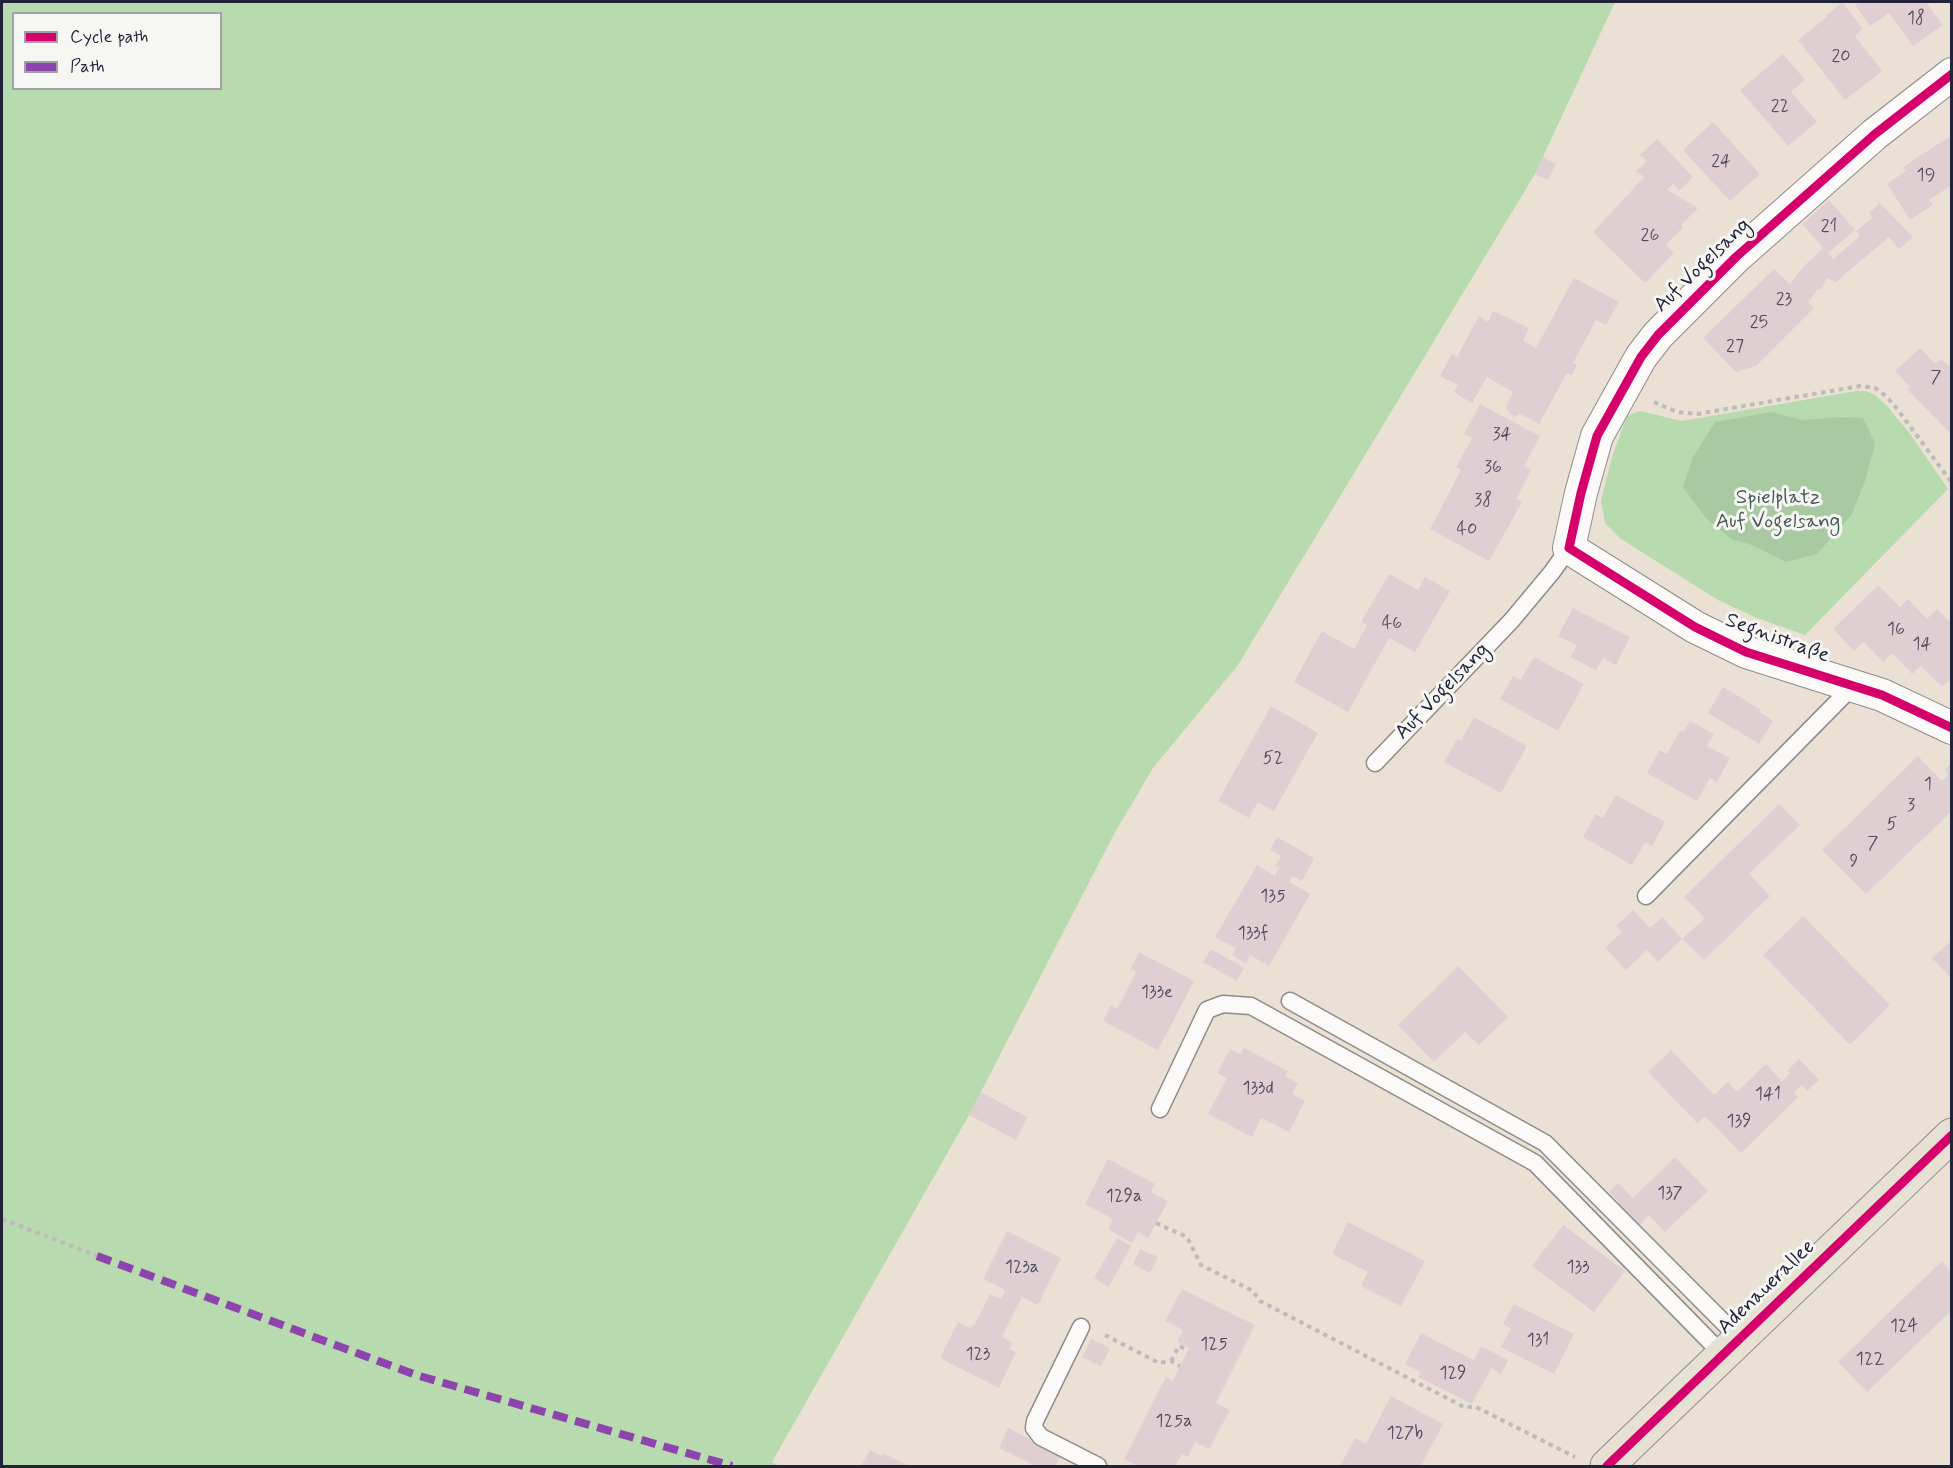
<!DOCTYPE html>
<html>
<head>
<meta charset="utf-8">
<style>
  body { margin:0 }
  #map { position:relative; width:1953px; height:1468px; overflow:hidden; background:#eae1d4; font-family:Mynerve,sans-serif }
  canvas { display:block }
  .frame { position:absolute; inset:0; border:3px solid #22223b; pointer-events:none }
  .legend { position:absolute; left:12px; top:12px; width:210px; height:78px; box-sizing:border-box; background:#f6f6f2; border:2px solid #a1a1a9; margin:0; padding:8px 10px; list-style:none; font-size:18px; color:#22223b }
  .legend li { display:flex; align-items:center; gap:12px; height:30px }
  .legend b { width:30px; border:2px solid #a1a1a9 }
</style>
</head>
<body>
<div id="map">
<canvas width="1953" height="1468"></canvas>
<div class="frame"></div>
<ul class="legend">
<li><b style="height:8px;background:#d6006c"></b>Cycle path</li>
<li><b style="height:8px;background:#8e44ad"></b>Path</li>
</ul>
</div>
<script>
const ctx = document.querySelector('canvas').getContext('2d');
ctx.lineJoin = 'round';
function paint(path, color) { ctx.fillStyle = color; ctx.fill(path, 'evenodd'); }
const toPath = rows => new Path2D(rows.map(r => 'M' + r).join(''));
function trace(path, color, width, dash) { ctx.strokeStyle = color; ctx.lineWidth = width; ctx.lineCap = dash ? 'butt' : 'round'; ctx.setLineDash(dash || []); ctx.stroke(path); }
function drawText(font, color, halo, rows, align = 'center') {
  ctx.font = font + ' Mynerve,sans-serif'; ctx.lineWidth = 6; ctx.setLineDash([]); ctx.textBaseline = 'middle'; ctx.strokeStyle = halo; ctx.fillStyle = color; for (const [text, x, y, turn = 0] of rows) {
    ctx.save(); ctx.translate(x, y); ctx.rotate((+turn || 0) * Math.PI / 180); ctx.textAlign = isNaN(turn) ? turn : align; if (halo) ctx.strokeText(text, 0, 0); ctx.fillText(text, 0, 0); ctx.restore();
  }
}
paint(toPath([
  [2,2,1615,2,1535,174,1238,665,1153,768,1114,834,969,1115,772,1462,780,1466,2,1466],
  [14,14,220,14,220,88,14,88],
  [1856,391,1866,391,1875,395,1887,406,1911,435,1948,489,1805,635,1757,618,1718,600,1621,539,1605,523,1601,501,1612,457,1627,416,1640,411,1682,421]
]), '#b8daaf');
paint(toPath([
  [1772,412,1802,420,1840,417,1863,418,1875,443,1866,478,1852,514,1817,554,1786,562,1752,545,1731,539,1706,518,1683,487,1693,457,1715,422]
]), '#a9c9a2');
paint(toPath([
  [1842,2,1863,29,1855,36,1882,71,1845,100,1798,40,1827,17,1826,16],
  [1859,2,1926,2,1943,25,1913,46,1889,13,1870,26,1855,5],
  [1783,54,1805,80,1791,92,1817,122,1788,146,1740,90],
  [1713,122,1760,174,1730,201,1683,150],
  [1952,135,1952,185,1929,200,1933,205,1910,220,1887,184,1906,171,1903,167],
  [1657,139,1693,177,1680,190,1673,184,1667,190,1698,208,1681,225,1683,227,1666,245,1674,253,1645,283,1593,232,1644,177,1636,171,1647,161,1640,155],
  [1543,157,1556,164,1548,180,1535,174],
  [1829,200,1855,230,1828,253,1833,259,1860,236,1856,231,1872,218,1869,213,1880,203,1913,237,1899,249,1889,237,1836,282,1827,278,1821,290,1818,289,1808,302,1814,308,1756,366,1736,372,1703,338,1774,269,1790,284,1794,279,1804,266,1823,248,1802,224],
  [1574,278,1619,302,1606,325,1596,320,1573,363,1577,365,1572,375,1567,373,1539,424,1520,414,1515,417,1509,413,1506,406,1513,392,1487,377,1472,403,1454,392,1458,385,1440,376,1452,354,1457,357,1479,316,1488,322,1493,311,1529,328,1523,341,1536,348],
  [1920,348,1935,364,1941,359,1952,369,1952,435,1908,390,1910,387,1895,371],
  [1480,404,1540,436,1524,466,1531,470,1516,499,1522,502,1489,561,1430,529,1461,470,1456,467,1472,438,1464,434],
  [1389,574,1418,590,1425,577,1450,591,1415,652,1389,638,1348,712,1294,682,1322,631,1354,649,1367,625,1361,622],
  [1878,585,1900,607,1908,599,1927,619,1937,609,1952,624,1952,678,1942,687,1921,666,1912,674,1892,653,1883,662,1864,642,1854,651,1833,629],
  [1573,608,1630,637,1616,665,1603,658,1596,670,1570,657,1577,645,1558,636],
  [1534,657,1584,684,1558,731,1500,699,1513,676,1520,680],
  [1723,687,1761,710,1760,712,1773,721,1759,744,1708,713],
  [1271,706,1318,733,1274,811,1258,802,1249,818,1218,801],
  [1474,717,1527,746,1501,793,1444,762,1457,739,1461,741],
  [1690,721,1714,734,1707,746,1730,758,1717,782,1710,778,1697,801,1647,773,1660,750,1667,754,1680,731,1683,732],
  [1918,756,1942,781,1948,775,1945,770,1950,764,1952,766,1952,811,1866,894,1822,850],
  [1616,795,1665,822,1652,846,1645,842,1632,865,1583,837,1596,814,1603,818],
  [1779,804,1800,825,1749,874,1770,896,1704,960,1682,939,1705,918,1684,897],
  [1277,837,1314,858,1302,881,1293,876,1289,882,1310,894,1269,966,1250,955,1246,964,1232,955,1236,948,1215,937,1257,865,1275,876,1279,868,1275,866,1281,856,1270,850],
  [1633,910,1650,928,1662,917,1682,939,1658,962,1647,950,1626,970,1605,948,1622,932,1616,926],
  [1803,916,1890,1005,1850,1045,1763,955],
  [1952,940,1952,979,1932,958],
  [1211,949,1244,968,1237,981,1203,962],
  [1139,952,1194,981,1158,1050,1103,1021,1111,1005,1117,1009,1136,972,1130,969],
  [1458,966,1508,1017,1479,1045,1465,1032,1434,1062,1398,1025],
  [1244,1048,1288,1071,1285,1076,1298,1083,1292,1094,1305,1101,1289,1132,1261,1118,1252,1137,1208,1114,1227,1078,1217,1073,1230,1049,1240,1054],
  [1671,1050,1714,1095,1728,1082,1737,1092,1766,1064,1782,1081,1790,1073,1787,1071,1799,1059,1819,1080,1807,1091,1802,1085,1794,1093,1798,1097,1741,1153,1705,1116,1697,1123,1648,1072],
  [981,1092,1027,1117,1016,1140,969,1115],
  [1675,1157,1708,1191,1665,1232,1649,1215,1639,1226,1618,1205,1619,1203,1609,1192,1618,1183,1633,1198],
  [1108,1159,1155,1184,1151,1192,1168,1201,1148,1238,1138,1232,1132,1243,1108,1229,1113,1219,1085,1204],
  [1348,1222,1425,1261,1401,1306,1361,1286,1368,1272,1332,1254],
  [1563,1225,1625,1271,1594,1312,1532,1266],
  [1007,1231,1061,1258,1038,1305,1022,1297,1002,1337,1012,1342,1009,1349,1016,1352,999,1388,940,1358,958,1322,971,1328,975,1324,990,1294,1001,1299,1005,1290,983,1279],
  [1117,1238,1131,1246,1109,1287,1094,1278],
  [1140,1249,1158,1257,1150,1273,1133,1264],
  [1942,1261,1950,1271,1952,1270,1952,1310,1867,1392,1838,1362],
  [1182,1289,1255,1325,1216,1403,1230,1410,1209,1449,1195,1442,1188,1457,1182,1454,1175,1466,1138,1466,1124,1459,1166,1377,1173,1381,1189,1348,1177,1342,1183,1330,1165,1321],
  [1514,1304,1574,1334,1554,1374,1501,1347,1511,1328,1503,1324],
  [1421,1333,1474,1360,1481,1346,1508,1360,1501,1374,1491,1368,1472,1404,1418,1377,1421,1372,1405,1364],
  [1091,1339,1110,1348,1101,1366,1082,1357],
  [1391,1396,1443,1424,1421,1466,1407,1465,1406,1466,1340,1466,1355,1438,1366,1444],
  [1008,1428,1061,1455,1055,1466,1036,1466,999,1448],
  [870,1450,882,1456,883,1453,909,1466,861,1466]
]), '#dfcfd2');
const service = toPath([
  [1375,763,1512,620,1552,572,1569,548],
  [1646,896,1854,685],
  [1290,1001,1545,1143,1740,1339],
  [1160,1109,1207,1010,1223,1004,1251,1006,1535,1163,1723,1355],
  [1081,1327,1035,1421,1034,1428,1041,1437,1098,1466]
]);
const minor = toPath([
  [1952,74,1875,134,1736,257,1658,335,1641,357,1597,436,1581,493,1569,548,1695,627,1746,652,1882,695,1952,728]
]);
const primary = toPath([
  [1607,1466,1952,1135]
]);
trace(service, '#908b89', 19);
trace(minor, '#908b89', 34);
trace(primary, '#908b89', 35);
trace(toPath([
  [1654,402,1677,412,1697,414,1860,386,1875,388,1886,396,1898,410,1952,483],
  [2,1219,97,1256],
  [1156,1223,1187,1237,1201,1265,1253,1291,1260,1301,1464,1407,1476,1407,1575,1457],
  [1105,1335,1159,1363,1171,1361,1180,1366],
  [1171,1361,1179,1346,1188,1350]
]), '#bdbbbb', 4, [4.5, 4.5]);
trace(service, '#fcfaf9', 16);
trace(minor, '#fcfaf9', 32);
trace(primary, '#e7e1d4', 33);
trace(toPath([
  [97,1256,416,1375,732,1466]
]), '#8e44ad', 8, [15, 8]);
trace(toPath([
  [1952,74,1875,134,1736,257,1658,335,1641,357,1597,436,1581,493,1569,548,1695,627,1746,652,1882,695,1952,728],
  [1607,1466,1952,1135]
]), '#d6006c', 9);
drawText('18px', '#514d61', null, [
  ["18",1916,19],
  ["20",1841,57],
  ["22",1780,107],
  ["24",1721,162],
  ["19",1926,176],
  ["21",1829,227],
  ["26",1650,236],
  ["23",1784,300],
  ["25",1759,323],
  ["27",1735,347],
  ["7",1936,378],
  ["34",1502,435],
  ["36",1493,468],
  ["38",1483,501],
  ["40",1467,530],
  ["46",1392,624],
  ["16",1896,630],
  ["14",1922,645],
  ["52",1273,759],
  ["1",1928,785],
  ["3",1911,806],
  ["5",1892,825],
  ["7",1873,844],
  ["9",1854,862],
  ["135",1273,897],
  ["133f",1253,934],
  ["133e",1157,993],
  ["133d",1258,1089],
  ["141",1768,1095],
  ["139",1739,1122],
  ["137",1670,1194],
  ["129a",1124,1197],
  ["123a",1022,1268],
  ["133",1578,1268],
  ["124",1904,1327],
  ["131",1538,1341],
  ["125",1214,1345],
  ["123",978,1355],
  ["122",1870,1360],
  ["129",1453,1374],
  ["125a",1174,1422],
  ["127b",1405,1434]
]);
drawText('21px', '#22223b', '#f6f6f2', [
  ["Auf Vogelsang",1703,266,-44],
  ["Segnistraße",1777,639,20],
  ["Auf Vogelsang",1443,692,-46],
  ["Adenauerallee",1767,1288,-44]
]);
drawText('21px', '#435854', '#f6f6f2', [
  ["Spielplatz",1778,499],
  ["Auf Vogelsang",1778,523]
]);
</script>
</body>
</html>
